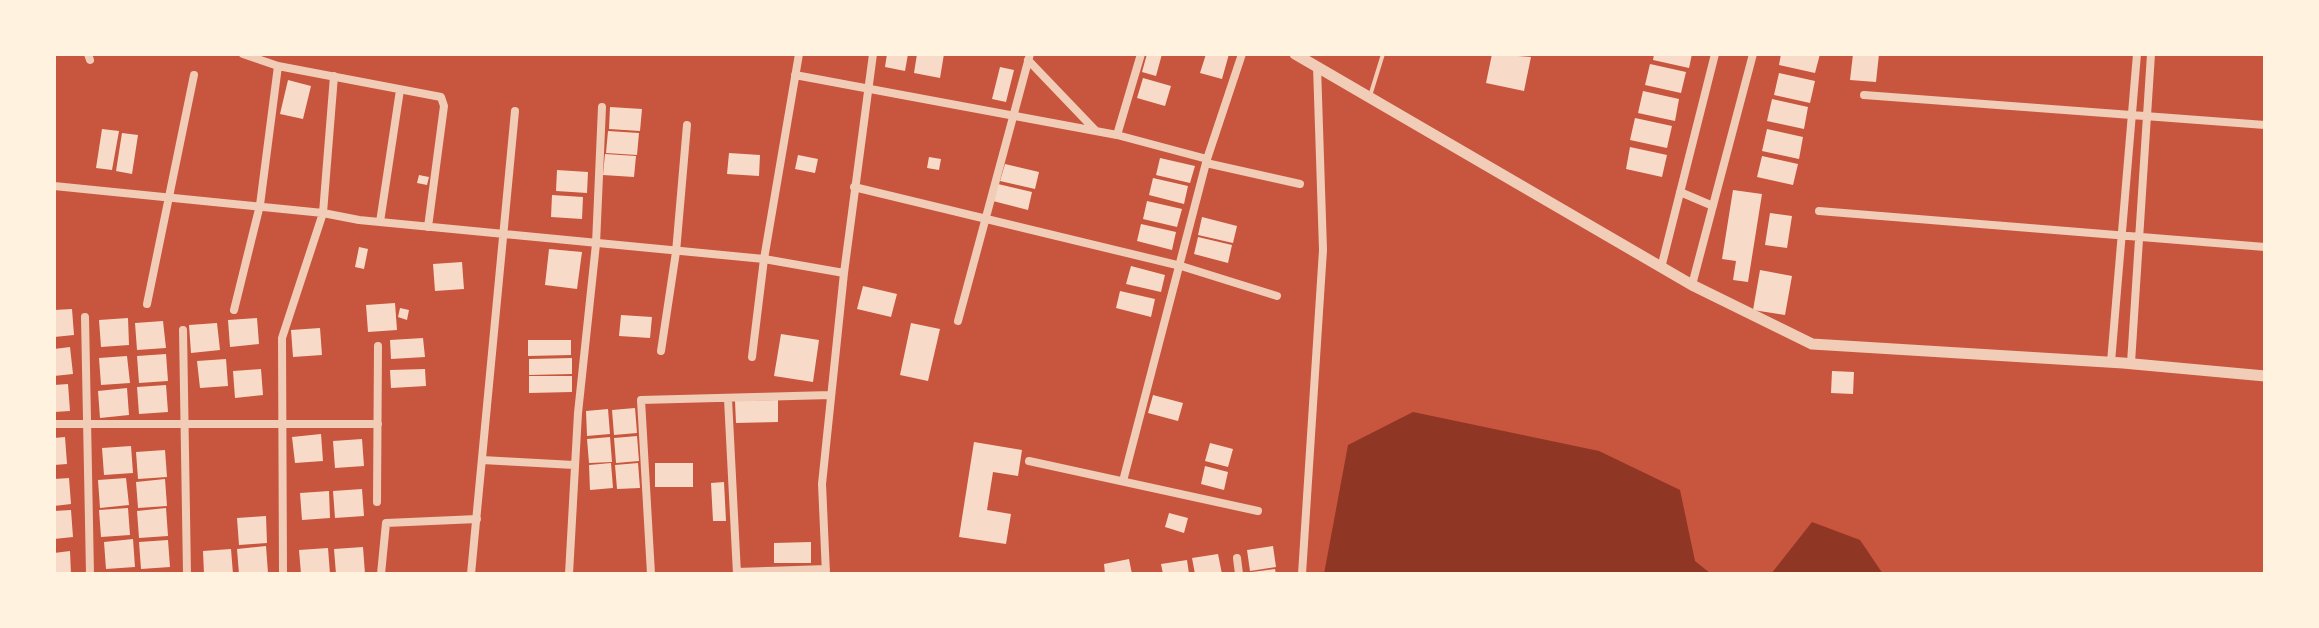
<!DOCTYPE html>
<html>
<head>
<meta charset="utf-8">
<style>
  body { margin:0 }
  #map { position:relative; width:2319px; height:628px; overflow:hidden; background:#c8553d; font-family:"Public Sans",sans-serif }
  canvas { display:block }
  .frame { position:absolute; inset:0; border:56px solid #fff3e0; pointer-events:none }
</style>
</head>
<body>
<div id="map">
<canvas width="2319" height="628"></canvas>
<div class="frame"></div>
</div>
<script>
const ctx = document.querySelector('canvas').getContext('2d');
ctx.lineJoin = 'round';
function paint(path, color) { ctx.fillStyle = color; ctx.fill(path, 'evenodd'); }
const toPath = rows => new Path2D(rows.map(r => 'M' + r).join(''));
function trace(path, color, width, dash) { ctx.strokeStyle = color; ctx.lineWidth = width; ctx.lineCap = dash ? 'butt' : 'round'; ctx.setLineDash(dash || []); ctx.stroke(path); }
paint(toPath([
  [1413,412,1599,451,1680,490,1695,561,1711,574,1324,574,1348,445],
  [1812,522,1860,540,1883,574,1771,574]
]), '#8f3625');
paint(toPath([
  [887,54,908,54,905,71,885,67],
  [917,54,944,54,940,78,914,73],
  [1147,54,1162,54,1156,76,1142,72],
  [1206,54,1229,54,1222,79,1200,73],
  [1492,54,1531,57,1524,91,1486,83],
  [1654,54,1692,54,1689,68,1653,60],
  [1781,54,1820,54,1815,73,1779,65],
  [1853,54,1879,54,1876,82,1850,80],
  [1650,64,1686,72,1681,93,1645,85],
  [1000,67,1014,70,1006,102,992,99],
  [1779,73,1815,81,1810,103,1774,95],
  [1143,78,1171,86,1165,106,1137,98],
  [288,80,311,86,303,119,280,114],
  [1643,91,1679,99,1675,121,1638,113],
  [1772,99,1808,107,1804,129,1767,121],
  [610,107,642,109,640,131,609,129],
  [1635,118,1672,126,1667,148,1630,140],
  [102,129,119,131,112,170,96,168],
  [1767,129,1803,137,1799,159,1762,151],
  [608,131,639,133,637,155,606,153],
  [122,133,138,135,132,174,116,171],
  [1630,147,1667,155,1662,177,1626,169],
  [729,153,760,155,759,176,727,174],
  [605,154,636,156,634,177,603,175],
  [798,155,818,159,815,173,795,169],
  [1762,156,1798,164,1793,185,1757,177],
  [929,157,941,159,939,170,927,168],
  [1160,158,1195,166,1190,183,1156,175],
  [1005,164,1039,172,1035,189,1000,181],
  [557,170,588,172,587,193,556,191],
  [419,175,429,177,427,185,417,183],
  [1153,178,1188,186,1184,204,1149,195],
  [998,184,1032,192,1028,210,993,201],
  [1733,190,1762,194,1748,282,1733,280,1736,261,1722,259],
  [552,195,583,197,582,219,551,217],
  [1147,201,1182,209,1177,227,1143,219],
  [1770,213,1792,216,1787,248,1765,245],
  [1202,217,1237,226,1233,243,1198,235],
  [1141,224,1176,232,1172,250,1137,241],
  [1198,237,1232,245,1228,263,1194,254],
  [359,247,368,249,364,269,355,267],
  [549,249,582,252,577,289,545,285],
  [462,262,464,289,435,291,433,264],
  [1131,266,1165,275,1161,292,1126,284],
  [1760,270,1792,276,1785,315,1753,310],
  [863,286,897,294,891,317,857,309],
  [1120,291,1155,299,1151,317,1116,308],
  [395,303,397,330,368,332,366,305],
  [400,308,409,310,407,320,398,317],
  [72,309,74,335,54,337,54,310],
  [621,315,652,317,650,338,619,336],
  [128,318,129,345,101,347,99,320],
  [257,318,259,344,230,347,228,320],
  [163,321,166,348,137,350,135,323],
  [217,323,220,350,191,353,189,325],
  [911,323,940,329,928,381,900,375],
  [320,328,322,355,293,357,291,330],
  [781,334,819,340,813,382,774,376],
  [423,338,425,357,391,359,390,340],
  [528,340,571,340,571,355,528,356],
  [70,347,73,374,54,376,54,349],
  [166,354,168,381,139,383,137,356],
  [127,356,130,383,101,385,99,358],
  [572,358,572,374,529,375,529,359],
  [226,359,228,386,200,388,197,361],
  [261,369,263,395,235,398,233,371],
  [425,369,426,386,391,388,390,370],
  [1832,371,1854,372,1853,394,1831,393],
  [529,376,572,376,572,392,529,393],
  [68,384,70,411,54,412,54,385],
  [166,385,168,412,139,414,137,387],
  [127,388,129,415,100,418,98,391],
  [1153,395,1183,403,1178,421,1148,413],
  [778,400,778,422,736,423,735,401],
  [635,408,637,433,614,435,612,410],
  [608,409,610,434,587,436,586,411],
  [321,434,323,461,295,463,292,437],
  [637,436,639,461,616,463,614,438],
  [65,437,67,464,54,465,54,438],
  [610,437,612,462,589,463,587,439],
  [362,439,364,466,335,468,333,441],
  [974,442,1022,450,1018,476,993,472,987,510,1011,514,1006,544,959,537],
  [1210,443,1233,449,1228,467,1205,461],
  [131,446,133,473,104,475,102,448],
  [165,450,167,477,138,479,136,452],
  [611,463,613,488,590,490,589,465],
  [638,463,640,488,617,489,615,465],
  [655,463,693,463,693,487,655,487],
  [1205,466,1228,472,1224,490,1201,484],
  [69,478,71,504,54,506,54,479],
  [126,478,129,505,100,508,98,480],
  [165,479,167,506,138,508,136,482],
  [724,482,726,521,713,521,711,483],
  [362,489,364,516,335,518,333,491],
  [329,491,330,518,302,520,300,493],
  [128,508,130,535,101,537,99,510],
  [166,508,168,536,139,538,137,511],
  [71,510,73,537,54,539,54,511],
  [1169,513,1188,518,1184,533,1165,527],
  [266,516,267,543,239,545,237,518],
  [133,539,135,567,106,569,104,542],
  [168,540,170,567,141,569,139,542],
  [811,542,811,563,774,563,774,543],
  [266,546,268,573,239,574,237,549],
  [1273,546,1276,567,1250,571,1247,550],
  [363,547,365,574,336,574,334,549],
  [328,548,330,574,301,574,299,550],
  [231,549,233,574,204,574,203,551],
  [70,551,71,574,54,574,54,553],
  [1218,554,1222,574,1195,574,1192,558],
  [1129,559,1132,574,1105,574,1104,564],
  [1187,560,1189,574,1163,574,1161,564],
  [1275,569,1276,574,1252,574,1252,572]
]), '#f7dbc8');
trace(toPath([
  [1370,96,1383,54]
]), '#f1ccb7', 4);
trace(toPath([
  [88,54,90,60],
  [243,54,278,66,441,97,444,106,428,227],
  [1028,60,1096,131],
  [795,75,1117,135,1207,159],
  [334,76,323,213,359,220,764,259,799,54],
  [1864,95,2265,125],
  [1117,135,1141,54],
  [1206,163,1300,184],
  [54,186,323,213,282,338,283,574],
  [854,187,1181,266,1277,296],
  [1680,192,1713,206],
  [1819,211,2265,247],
  [380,222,400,90],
  [1662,264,1715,54],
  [1692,285,1753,54],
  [147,304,194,75],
  [234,310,260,205,278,66],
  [85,317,90,574],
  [958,321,1030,54],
  [183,330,187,574],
  [661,351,676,252,687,125],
  [752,357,764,259,844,273],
  [2111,362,2137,54],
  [2131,363,2151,54],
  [728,399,737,574],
  [54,424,378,424],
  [482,460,574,465],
  [1029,461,1258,511],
  [1123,481,1207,159,1242,54],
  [377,502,378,346],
  [1237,558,1239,574],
  [737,572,826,569],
  [381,574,386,523,477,519],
  [471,574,515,111],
  [569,574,578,413,596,244,602,107],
  [651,574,641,400,831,395],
  [826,574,822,484,844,273,873,54],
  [1302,574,1323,250,1317,66]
]), '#f1ccb7', 8);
trace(toPath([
  [1295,54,1692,285,1812,344,2123,363,2265,376]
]), '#f1ccb7', 11);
</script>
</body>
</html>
